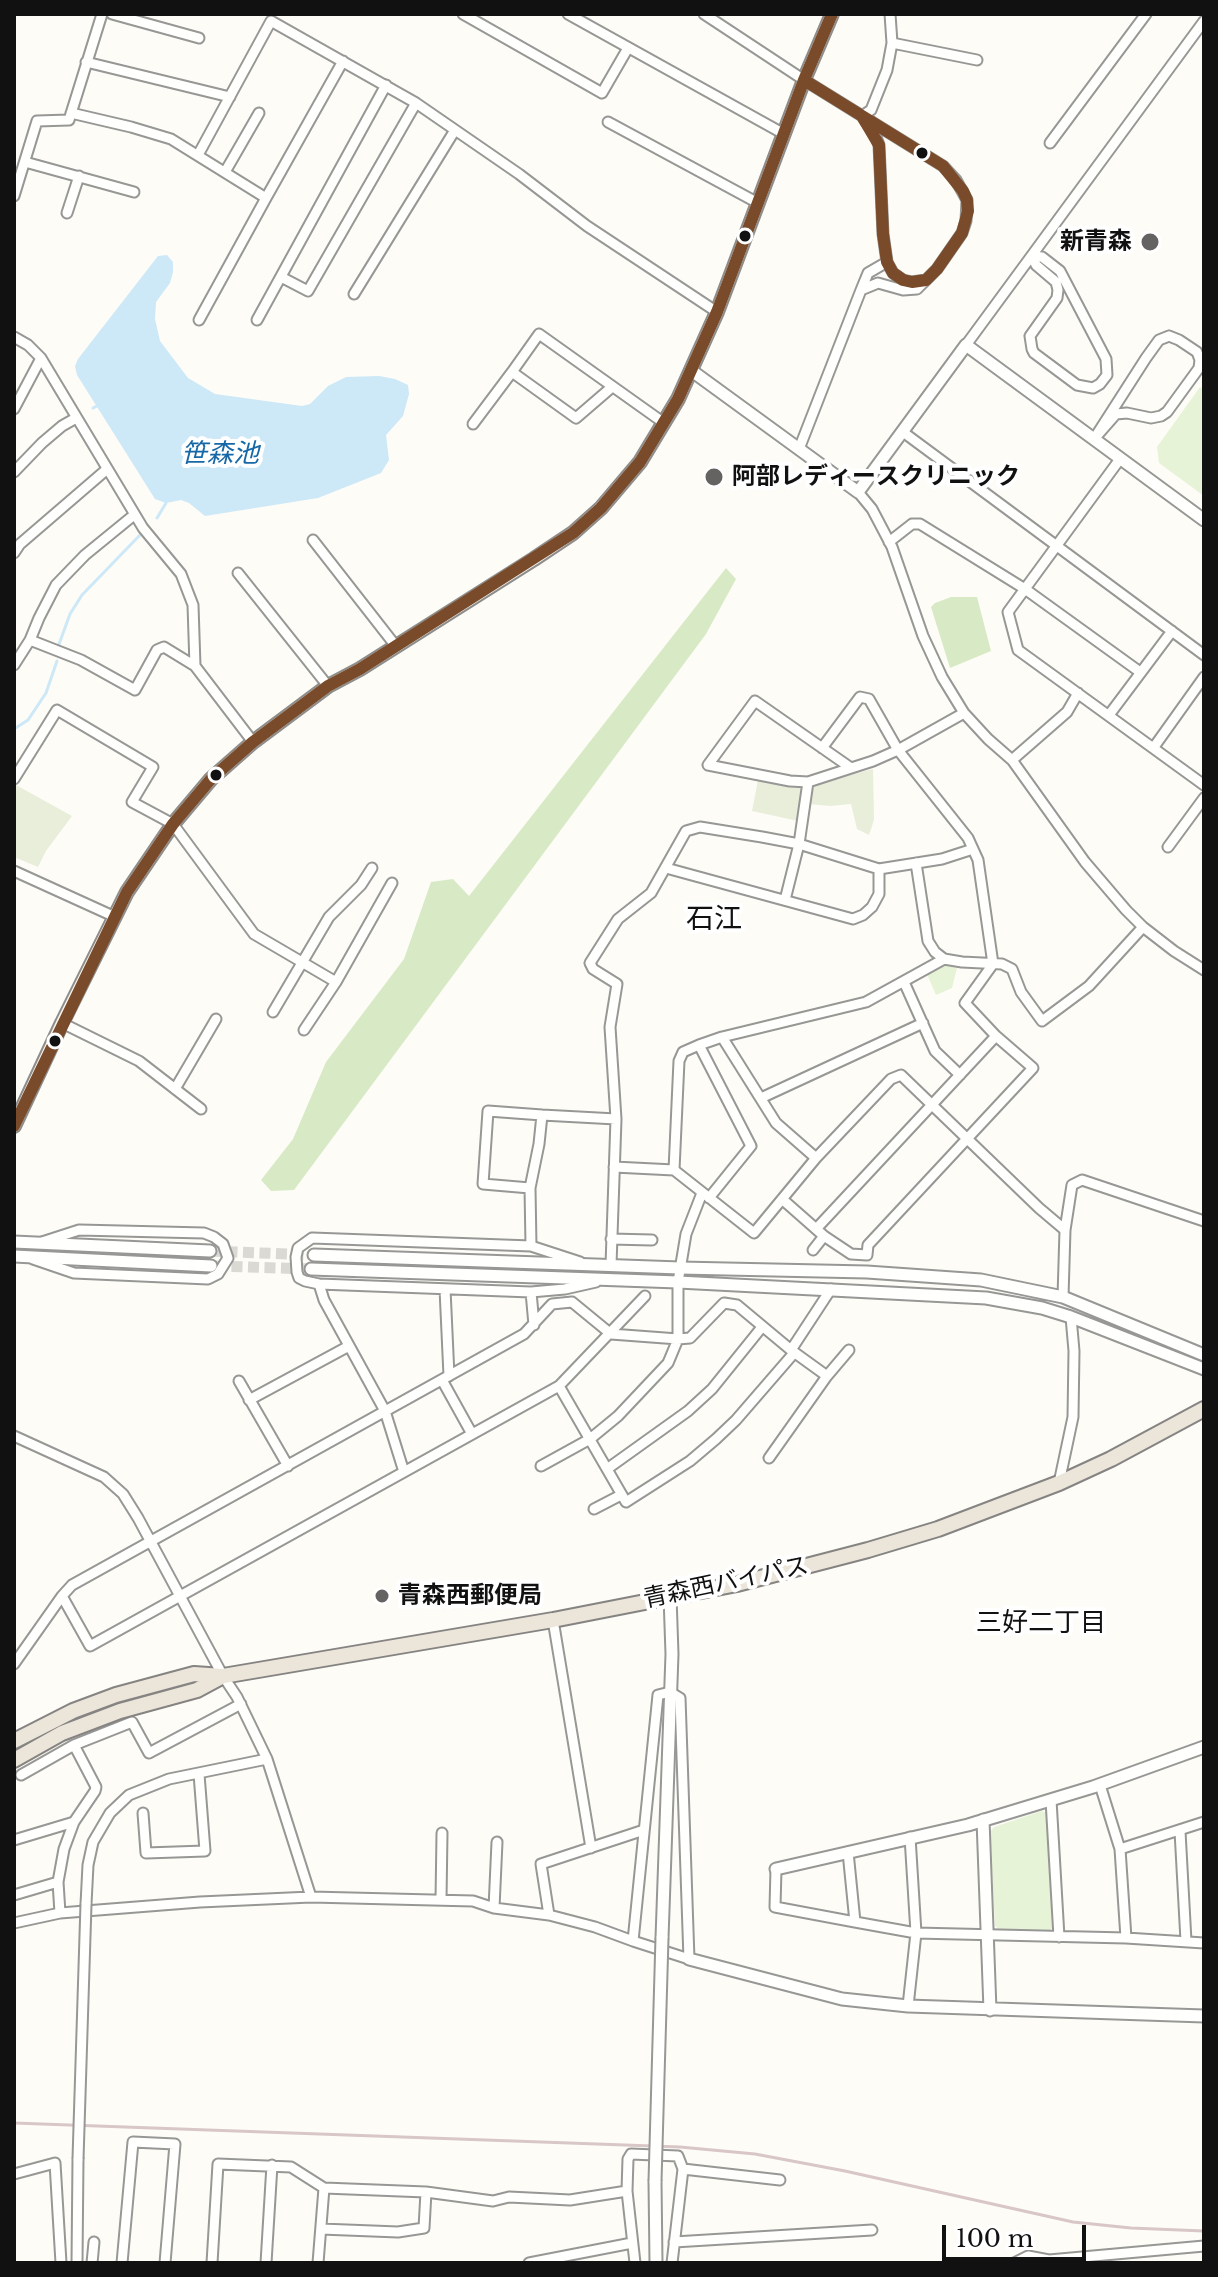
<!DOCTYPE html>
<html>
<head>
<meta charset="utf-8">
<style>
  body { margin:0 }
  #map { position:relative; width:1218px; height:2277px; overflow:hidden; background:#fdfcf7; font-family:"Libre Baskerville",serif }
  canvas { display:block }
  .frame { position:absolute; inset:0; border:16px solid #111; pointer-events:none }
  .scale { position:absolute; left:942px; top:2225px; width:144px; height:36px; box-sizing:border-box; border:4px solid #111; border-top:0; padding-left:10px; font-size:24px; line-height:28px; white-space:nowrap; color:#111; -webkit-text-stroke:6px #fff; paint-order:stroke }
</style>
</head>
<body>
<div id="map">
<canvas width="1218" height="2277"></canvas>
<div class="frame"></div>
<div class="scale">100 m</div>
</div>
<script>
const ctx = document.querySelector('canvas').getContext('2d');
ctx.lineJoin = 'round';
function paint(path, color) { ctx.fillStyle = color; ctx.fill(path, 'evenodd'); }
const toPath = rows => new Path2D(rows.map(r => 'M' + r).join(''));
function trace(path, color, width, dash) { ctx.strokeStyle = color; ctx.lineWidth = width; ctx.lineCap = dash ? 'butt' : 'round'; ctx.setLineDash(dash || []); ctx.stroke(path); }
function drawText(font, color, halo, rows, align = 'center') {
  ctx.font = font + ' "Libre Baskerville","Noto Sans JP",serif'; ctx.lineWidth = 8; ctx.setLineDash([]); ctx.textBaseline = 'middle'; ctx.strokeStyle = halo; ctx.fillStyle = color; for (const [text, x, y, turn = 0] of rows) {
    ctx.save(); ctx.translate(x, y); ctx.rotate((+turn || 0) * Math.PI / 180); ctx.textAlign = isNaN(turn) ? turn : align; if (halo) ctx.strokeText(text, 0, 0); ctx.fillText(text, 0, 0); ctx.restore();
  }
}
paint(toPath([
  [1200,387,1204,390,1204,496,1159,463,1157,447],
  [943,964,957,968,952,988,936,995,927,974],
  [1042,1811,1048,1814,1053,1927,1048,1933,1001,1931,995,1926,990,1832,994,1827]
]), '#e7f3d7');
paint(toPath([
  [726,568,736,579,706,634,294,1190,271,1191,261,1180,293,1139,326,1062,404,959,431,882,453,879,469,896],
  [951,597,977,597,991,651,950,668,931,607,935,603]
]), '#d8eac5');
paint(toPath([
  [873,769,874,820,869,835,857,829,851,804,830,806,809,804,810,786],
  [758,780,804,788,798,821,752,811],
  [16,785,72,816,46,851,38,867,14,857,14,789]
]), '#e9eedb');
paint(toPath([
  [167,255,173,262,173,272,170,283,156,302,155,319,160,341,188,378,215,394,302,406,310,404,328,386,346,377,379,376,395,379,408,385,409,394,403,416,386,435,389,460,381,473,318,498,205,516,189,503,181,500,166,503,155,499,77,375,75,366,78,359,158,256]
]), '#cde8f7');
trace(toPath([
  [93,408,97,406],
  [157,518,166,503],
  [58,647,70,614,82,595,140,535],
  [14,729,28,720,46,693,57,661]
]), '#cde8f7', 3);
trace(toPath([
  [210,1251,314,1255],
  [215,1266,311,1269]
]), '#dad9d4', 11, [11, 5.5]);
const minor = toPath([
  [112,14,199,38],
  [463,14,602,93,628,48],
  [568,14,784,134],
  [704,14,804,80,943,166,956,180,967,200,966,221,962,233,937,269,926,280,912,282,903,280,893,273,887,262,883,234,879,145,876,137,862,116],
  [892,43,977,60],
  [86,62,230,97],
  [71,113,131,127,171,139,266,198,343,61],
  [862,116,871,110,887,70,892,43,890,14],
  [608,122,758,203],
  [1050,143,1146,14],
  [198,155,271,21,416,103,519,174,587,226,717,312],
  [25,162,134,192],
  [225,172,259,113],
  [14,196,37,121,69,120,102,14],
  [67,213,79,176],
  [1032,256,1042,257,1060,271,1106,359,1107,375,1100,384,1093,388,1077,385,1034,353,1032,349,1030,336,1057,298,1058,290,1056,282,1036,265,1032,256],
  [281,277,308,291,416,103],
  [861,290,878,283,903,290,917,289,926,280],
  [354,294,455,130],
  [199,320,266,198],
  [257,320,386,85],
  [1169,336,1179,340,1197,352,1200,360,1199,368,1167,412,1161,416,1151,418,1127,413,1116,414,1094,439,1146,358,1159,340,1169,336],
  [14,337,28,345,41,358,143,528,181,574,193,605,195,666,253,742],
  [966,345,1204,21],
  [612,387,576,418,512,372,539,334,664,423],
  [14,409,41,358],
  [473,424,512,372],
  [903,432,1204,655],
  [799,449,861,290,868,273,887,262],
  [1120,459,1008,612,1018,650,1204,785],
  [14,472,42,443,62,426,76,418],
  [858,492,872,509,892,547,923,636,942,677,964,713,988,739,1012,760,1085,862,1126,910,1143,927,1174,951,1204,970],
  [313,540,395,645],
  [889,542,912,524,920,524,1025,589,1140,672],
  [14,553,20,544,106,470],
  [238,573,328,686],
  [30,640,81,660,135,690,157,650,164,647,195,666],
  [14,665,30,640,39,618,56,585,85,555,134,515],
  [1109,715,1172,631],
  [1154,747,1204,677],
  [1012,760,1067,712,1078,693],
  [851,768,755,701,708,765,790,781,808,782,873,761,898,750,964,713],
  [14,779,57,710,153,767,132,802,173,824,254,934,336,982],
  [1168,847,1204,798],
  [916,863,928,941,935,952,944,959],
  [666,868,853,919,863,915,872,907,879,894,879,869],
  [14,871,113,916],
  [785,900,799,844,808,782],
  [904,982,935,1051,960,1075],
  [273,1012,329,917,361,885,372,868],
  [62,1023,139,1061,201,1109],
  [304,1030,336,982,392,883],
  [722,1037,776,1123,816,1158],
  [175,1089,216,1019],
  [761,1098,923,1023],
  [614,1167,674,1170,754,1233,816,1158,891,1079,901,1075,1039,1208,1065,1230,1063,1297],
  [674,1170,679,1061,683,1052,699,1045],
  [530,1188,483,1184,488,1111,542,1115],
  [709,1198,751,1146,699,1045,722,1037,866,1002,944,959,962,962,1002,964,1012,969,1021,992,1042,1021,1089,986,1143,927],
  [782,1199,824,1236,851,1254,867,1255,868,1245,1033,1068,996,1036,965,1003,993,964,978,860,968,838,898,750,869,699,860,697,822,748],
  [816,1229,996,1036],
  [1065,1230,1072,1185,1082,1180,1204,1221],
  [611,1239,652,1240],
  [531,1246,530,1188,539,1144,542,1115,616,1119],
  [813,1250,824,1236],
  [33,1259,74,1273,208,1279,218,1274,228,1258,223,1244,214,1237,204,1233,79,1230,42,1242],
  [580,1262,531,1246,312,1238,298,1248,296,1257,297,1272,299,1278,305,1281,319,1284,531,1292,565,1289,596,1282],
  [611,1265,616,1119,610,1027,617,984,593,969,590,963,618,919,651,893,686,831,700,827,762,837,799,844,879,869,942,859,973,849],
  [319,1284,324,1300,385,1411,404,1472],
  [445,1289,449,1376],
  [531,1292,534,1325],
  [791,1350,831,1289],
  [442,1380,472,1434],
  [239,1381,288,1466],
  [559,1386,626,1502,690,1461,716,1439,736,1420,794,1353],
  [249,1400,349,1346],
  [14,1436,104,1477,123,1494,138,1518,223,1676,237,1697,267,1759,311,1897],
  [769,1458,827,1376,849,1350],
  [541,1466,590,1439,618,1416,668,1363,678,1339,678,1282,686,1234,702,1193],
  [607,1469,688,1411,712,1389,762,1327],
  [1059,1483,1073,1417,1074,1351,1071,1317],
  [594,1509,621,1495],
  [62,1596,90,1646,559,1386,645,1296],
  [553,1620,591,1848],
  [14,1664,62,1596,72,1585,524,1334,552,1304,572,1302,611,1334,678,1339,690,1338,724,1303,737,1305,791,1350,827,1376],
  [21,1775,74,1745,132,1722,149,1753,241,1704],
  [1100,1785,1120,1849,1204,1822],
  [1051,1800,1059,1937],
  [143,1813,146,1853,205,1851,199,1774],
  [1180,1831,1186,1941],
  [14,1840,74,1822],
  [1120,1849,1126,1938],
  [848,1852,855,1922],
  [776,1869,775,1907,855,1922,916,1933,1126,1938,1204,1943],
  [14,1895,58,1882],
  [441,1900,442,1833],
  [86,1904,88,1865,93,1842,110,1813,129,1795,169,1779,267,1759],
  [494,1908,497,1842],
  [60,1913,58,1882,64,1849,74,1822,95,1791,96,1787,74,1745],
  [549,1915,541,1864,644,1830],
  [14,1923,60,1913,200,1902,311,1897,473,1901,494,1908,549,1915,595,1927,633,1941,689,1959,680,1698,670,1692,658,1695,633,1941],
  [908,2006,916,1933,910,1837],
  [14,2174,55,2163,61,2263],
  [324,2188,426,2192,493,2201,509,2197,570,2200,627,2191,635,2263],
  [627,2191,628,2159,631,2154,678,2156,683,2169],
  [321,2229,398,2232,424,2228,426,2192],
  [674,2242,872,2230],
  [77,2263,78,2159],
  [92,2263,94,2242],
  [122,2263,133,2142,175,2144,165,2263],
  [212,2263,218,2164,291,2167,324,2188,318,2263],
  [266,2263,272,2165],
  [529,2263,632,2243],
  [672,2263,683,2169,780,2180],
  [1014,2263,1028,2256,1049,2260,1204,2246]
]);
const tertiary = toPath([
  [692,371,858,492,966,345,1204,520],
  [14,1242,210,1251],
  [314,1255,680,1268,867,1272,981,1280,1063,1297,1204,1355],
  [14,1256,211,1266],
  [311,1269,678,1282,986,1298,1042,1308,1071,1317,1204,1369],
  [983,1820,990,2010],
  [776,1869,968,1825,1093,1787,1204,1747],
  [662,1938,672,1654,670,1596],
  [689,1959,842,1999,908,2006,1204,2016],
  [655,2181,656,2263]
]);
const secondary = toPath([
  [14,1126,62,1023,127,892,173,824,211,779,253,742,328,686,360,669,534,559,573,533,601,508,640,462,678,399,717,312,804,80,832,14]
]);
const trunk = toPath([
  [14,1741,73,1711,116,1695,194,1674,223,1676,553,1620,737,1584,868,1550,938,1529,1059,1483,1111,1459,1204,1409],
  [14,1760,62,1733,120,1711,197,1690,223,1676]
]);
trace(minor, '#979795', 13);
trace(tertiary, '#979795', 15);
trace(secondary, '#8e8d8b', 16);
trace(trunk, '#858482', 18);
trace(minor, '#fffffe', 9);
trace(tertiary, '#fffffe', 11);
trace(secondary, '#f6f4eb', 12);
trace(trunk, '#ece5da', 14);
trace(toPath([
  [14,2123,680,2147,755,2154,845,2171,1073,2222,1131,2228,1204,2231]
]), '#d9c6c7', 3);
const minorBridge = toPath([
  [78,2159,86,1904]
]);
const tertiaryBridge = toPath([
  [655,2181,662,1938]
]);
trace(minorBridge, '#979795', 13, []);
trace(tertiaryBridge, '#979795', 15, []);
trace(minorBridge, '#fffffe', 9);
trace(tertiaryBridge, '#fffffe', 11);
trace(toPath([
  [804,80,943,166,963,191,967,200,968,211,962,233,937,269,926,280,912,282,903,280,893,273,887,262,883,234,879,145,862,116],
  [14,1126,127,892,173,824,211,779,253,742,328,686,360,669,573,533,601,508,640,462,678,399,717,312,804,80,832,14]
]), '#7a4b2a', 12);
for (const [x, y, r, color] of [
  [922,153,7,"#111"],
  [745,236,7,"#111"],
  [1150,242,10,"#646362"],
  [714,477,10,"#646362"],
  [216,775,7,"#111"],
  [55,1041,7,"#111"],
  [382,1596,8,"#646362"]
]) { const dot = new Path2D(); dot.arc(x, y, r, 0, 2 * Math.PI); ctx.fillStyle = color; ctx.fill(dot); trace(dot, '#fff', 3); }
drawText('bold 24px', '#111', '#fff', [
  ["新青森",1132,242,"right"],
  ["阿部レディースクリニック",732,477],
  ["青森西郵便局",398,1596]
], 'left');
drawText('24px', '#111', '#fff', [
  ["青森西バイパス",726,1583,-12]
]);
drawText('italic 26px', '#1768a6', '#fff', [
  ["笹森池",220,455]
]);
drawText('26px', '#111', '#fff', [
  ["三好二丁目",1041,1624]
]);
drawText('28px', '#111', '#fff', [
  ["石江",714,920]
]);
</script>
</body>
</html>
